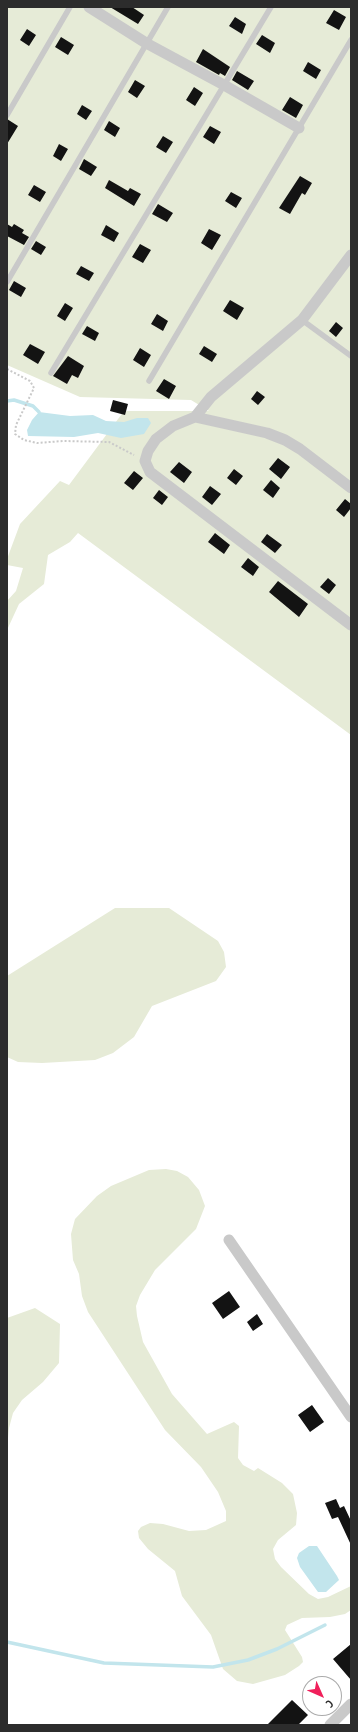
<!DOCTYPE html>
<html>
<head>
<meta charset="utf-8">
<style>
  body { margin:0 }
  #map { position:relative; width:358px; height:1732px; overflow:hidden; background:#fff; font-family:"PT Sans Narrow",sans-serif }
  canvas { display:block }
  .frame { position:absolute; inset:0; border:8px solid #2c2c2c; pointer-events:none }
  .north { position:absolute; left:302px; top:1676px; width:40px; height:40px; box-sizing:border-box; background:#fff; border:1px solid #ababab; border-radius:50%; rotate:135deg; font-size:11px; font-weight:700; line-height:16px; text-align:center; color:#2c2c2c }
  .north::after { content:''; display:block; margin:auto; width:14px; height:18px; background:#f0205b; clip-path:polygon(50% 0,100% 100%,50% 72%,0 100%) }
</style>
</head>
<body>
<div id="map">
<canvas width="358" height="1732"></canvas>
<div class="frame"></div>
<div class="north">С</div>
</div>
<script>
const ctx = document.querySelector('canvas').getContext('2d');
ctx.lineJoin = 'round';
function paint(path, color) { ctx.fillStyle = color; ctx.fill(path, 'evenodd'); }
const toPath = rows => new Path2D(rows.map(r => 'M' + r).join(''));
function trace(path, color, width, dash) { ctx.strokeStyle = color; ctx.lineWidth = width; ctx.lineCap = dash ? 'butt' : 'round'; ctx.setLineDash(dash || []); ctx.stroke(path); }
paint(toPath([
  [7,7,351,7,351,735,78,533,70,542,48,555,44,584,19,604,7,630,7,601,16,591,23,568,7,565,7,559,20,524,60,481,69,485,124,411,209,411,191,400,80,397,7,365],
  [115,908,169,908,218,941,224,952,226,967,216,981,152,1006,134,1037,113,1053,95,1060,42,1063,18,1062,7,1057,7,976],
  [166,1169,177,1171,188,1177,199,1190,205,1206,196,1229,155,1270,140,1295,136,1306,137,1316,143,1342,172,1394,207,1434,234,1422,239,1426,238,1458,243,1465,254,1471,258,1468,282,1483,293,1494,297,1513,296,1525,278,1540,273,1549,275,1559,281,1567,309,1594,318,1599,328,1597,351,1586,351,1610,345,1614,330,1617,302,1618,287,1625,285,1630,302,1657,303,1662,299,1666,285,1675,253,1684,237,1681,223,1669,211,1635,182,1596,175,1571,148,1549,139,1538,138,1531,141,1527,150,1523,163,1524,189,1531,206,1530,226,1521,226,1511,218,1492,201,1467,165,1430,88,1312,82,1296,79,1274,73,1260,71,1234,75,1219,97,1196,111,1186,149,1170],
  [35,1308,60,1324,59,1363,43,1382,22,1400,13,1413,9,1428,7,1448,7,1318]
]), '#e6ebd7');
paint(toPath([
  [39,412,70,416,93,415,106,421,124,422,137,418,148,418,151,423,144,434,121,438,98,433,74,437,28,436,27,430,32,420],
  [309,1546,317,1546,337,1576,339,1580,326,1592,318,1592,300,1567,297,1558,299,1553]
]), '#c2e5ec');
trace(toPath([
  [7,401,14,400,33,406,39,412],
  [7,1642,104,1663,213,1667,248,1660,277,1649,325,1625]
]), '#c2e5ec', 3.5);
paint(toPath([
  [110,7,132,7,144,15,138,24],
  [334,10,346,17,339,30,326,23],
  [235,17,246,24,242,34,229,26],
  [27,29,36,35,29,46,20,40],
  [262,35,275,43,270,53,256,44],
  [61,37,74,45,68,55,55,47],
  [203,49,230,67,225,76,220,73,219,75,196,62],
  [308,62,321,70,316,79,303,71],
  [237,71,254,81,248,90,232,80],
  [135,80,145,86,137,98,128,92],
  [194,87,203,93,195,106,186,100],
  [290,97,303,105,296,118,282,110],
  [82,105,92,111,86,120,77,114],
  [7,119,18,126,7,144],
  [109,121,120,128,115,137,104,130],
  [210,126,221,132,214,144,203,137],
  [163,136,173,142,166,153,156,147],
  [59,144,68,149,61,161,53,156],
  [84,159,97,167,91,176,79,169],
  [300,176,312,183,305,195,302,193,290,214,279,208],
  [109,180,128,191,130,188,141,194,134,206,105,188],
  [34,185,46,192,40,202,28,195],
  [231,192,242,198,236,208,225,201],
  [158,204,173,213,167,222,152,214],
  [7,224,12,227,14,224,24,230,22,233,29,237,24,245,7,236],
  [106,225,119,233,114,242,101,235],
  [209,229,221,235,212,250,201,243],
  [36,241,46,247,41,255,31,249],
  [140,244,151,250,143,263,132,257],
  [81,266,94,273,89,281,76,274],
  [14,281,26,288,21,297,9,290],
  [230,300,244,308,237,320,223,311],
  [65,303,73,308,65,321,57,316],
  [157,314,168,321,163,331,151,324],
  [336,322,343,328,336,337,329,331],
  [87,326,99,333,95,341,82,334],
  [30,344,45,352,38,364,23,355],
  [204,346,217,354,212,362,199,354],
  [140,348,151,355,144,367,133,360],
  [68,356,84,366,78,378,72,375,67,384,53,376],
  [164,379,176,386,169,399,156,391],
  [257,391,265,397,258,405,251,399],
  [113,400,128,404,125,415,110,411],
  [278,458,290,467,281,479,269,469],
  [179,462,192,472,184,483,170,472],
  [234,469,243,476,236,485,227,478],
  [134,471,143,478,133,490,124,483],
  [271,480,280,488,273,498,263,490],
  [210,486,221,494,212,505,202,497],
  [159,490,168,497,162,505,153,498],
  [345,499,351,504,351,508,344,517,336,510],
  [215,533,230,545,224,554,208,542],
  [267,534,282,545,275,553,261,542],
  [248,558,259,567,253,576,241,567],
  [328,578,336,585,329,594,320,587],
  [278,581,308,604,299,617,269,592],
  [229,1291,240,1307,223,1319,212,1303],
  [257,1314,263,1324,253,1331,247,1322],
  [312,1405,324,1422,310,1432,298,1415],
  [336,1499,340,1508,344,1506,351,1521,351,1545,338,1517,332,1519,325,1503],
  [351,1644,351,1680,333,1659],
  [292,1700,308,1715,298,1725,267,1725]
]), '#131313');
trace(toPath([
  [7,369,30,381,34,388,16,425,15,434,24,440,37,443,63,441,109,442,134,455]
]), '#c9c9c9', 2, [2, 2]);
trace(toPath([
  [7,115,70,7],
  [7,282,168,7],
  [302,320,351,356],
  [51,373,271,7],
  [149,381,351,40]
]), '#c9c9c9', 5.5);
trace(toPath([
  [89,7,146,43,224,85,299,128],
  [351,255,302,320,211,397,195,417,173,426,156,439,148,451,145,461,150,472,351,625],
  [195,417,267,433,285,440,300,449,351,488],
  [229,1240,351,1417],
  [330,1725,351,1704]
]), '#c9c9c9', 11);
</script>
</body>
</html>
